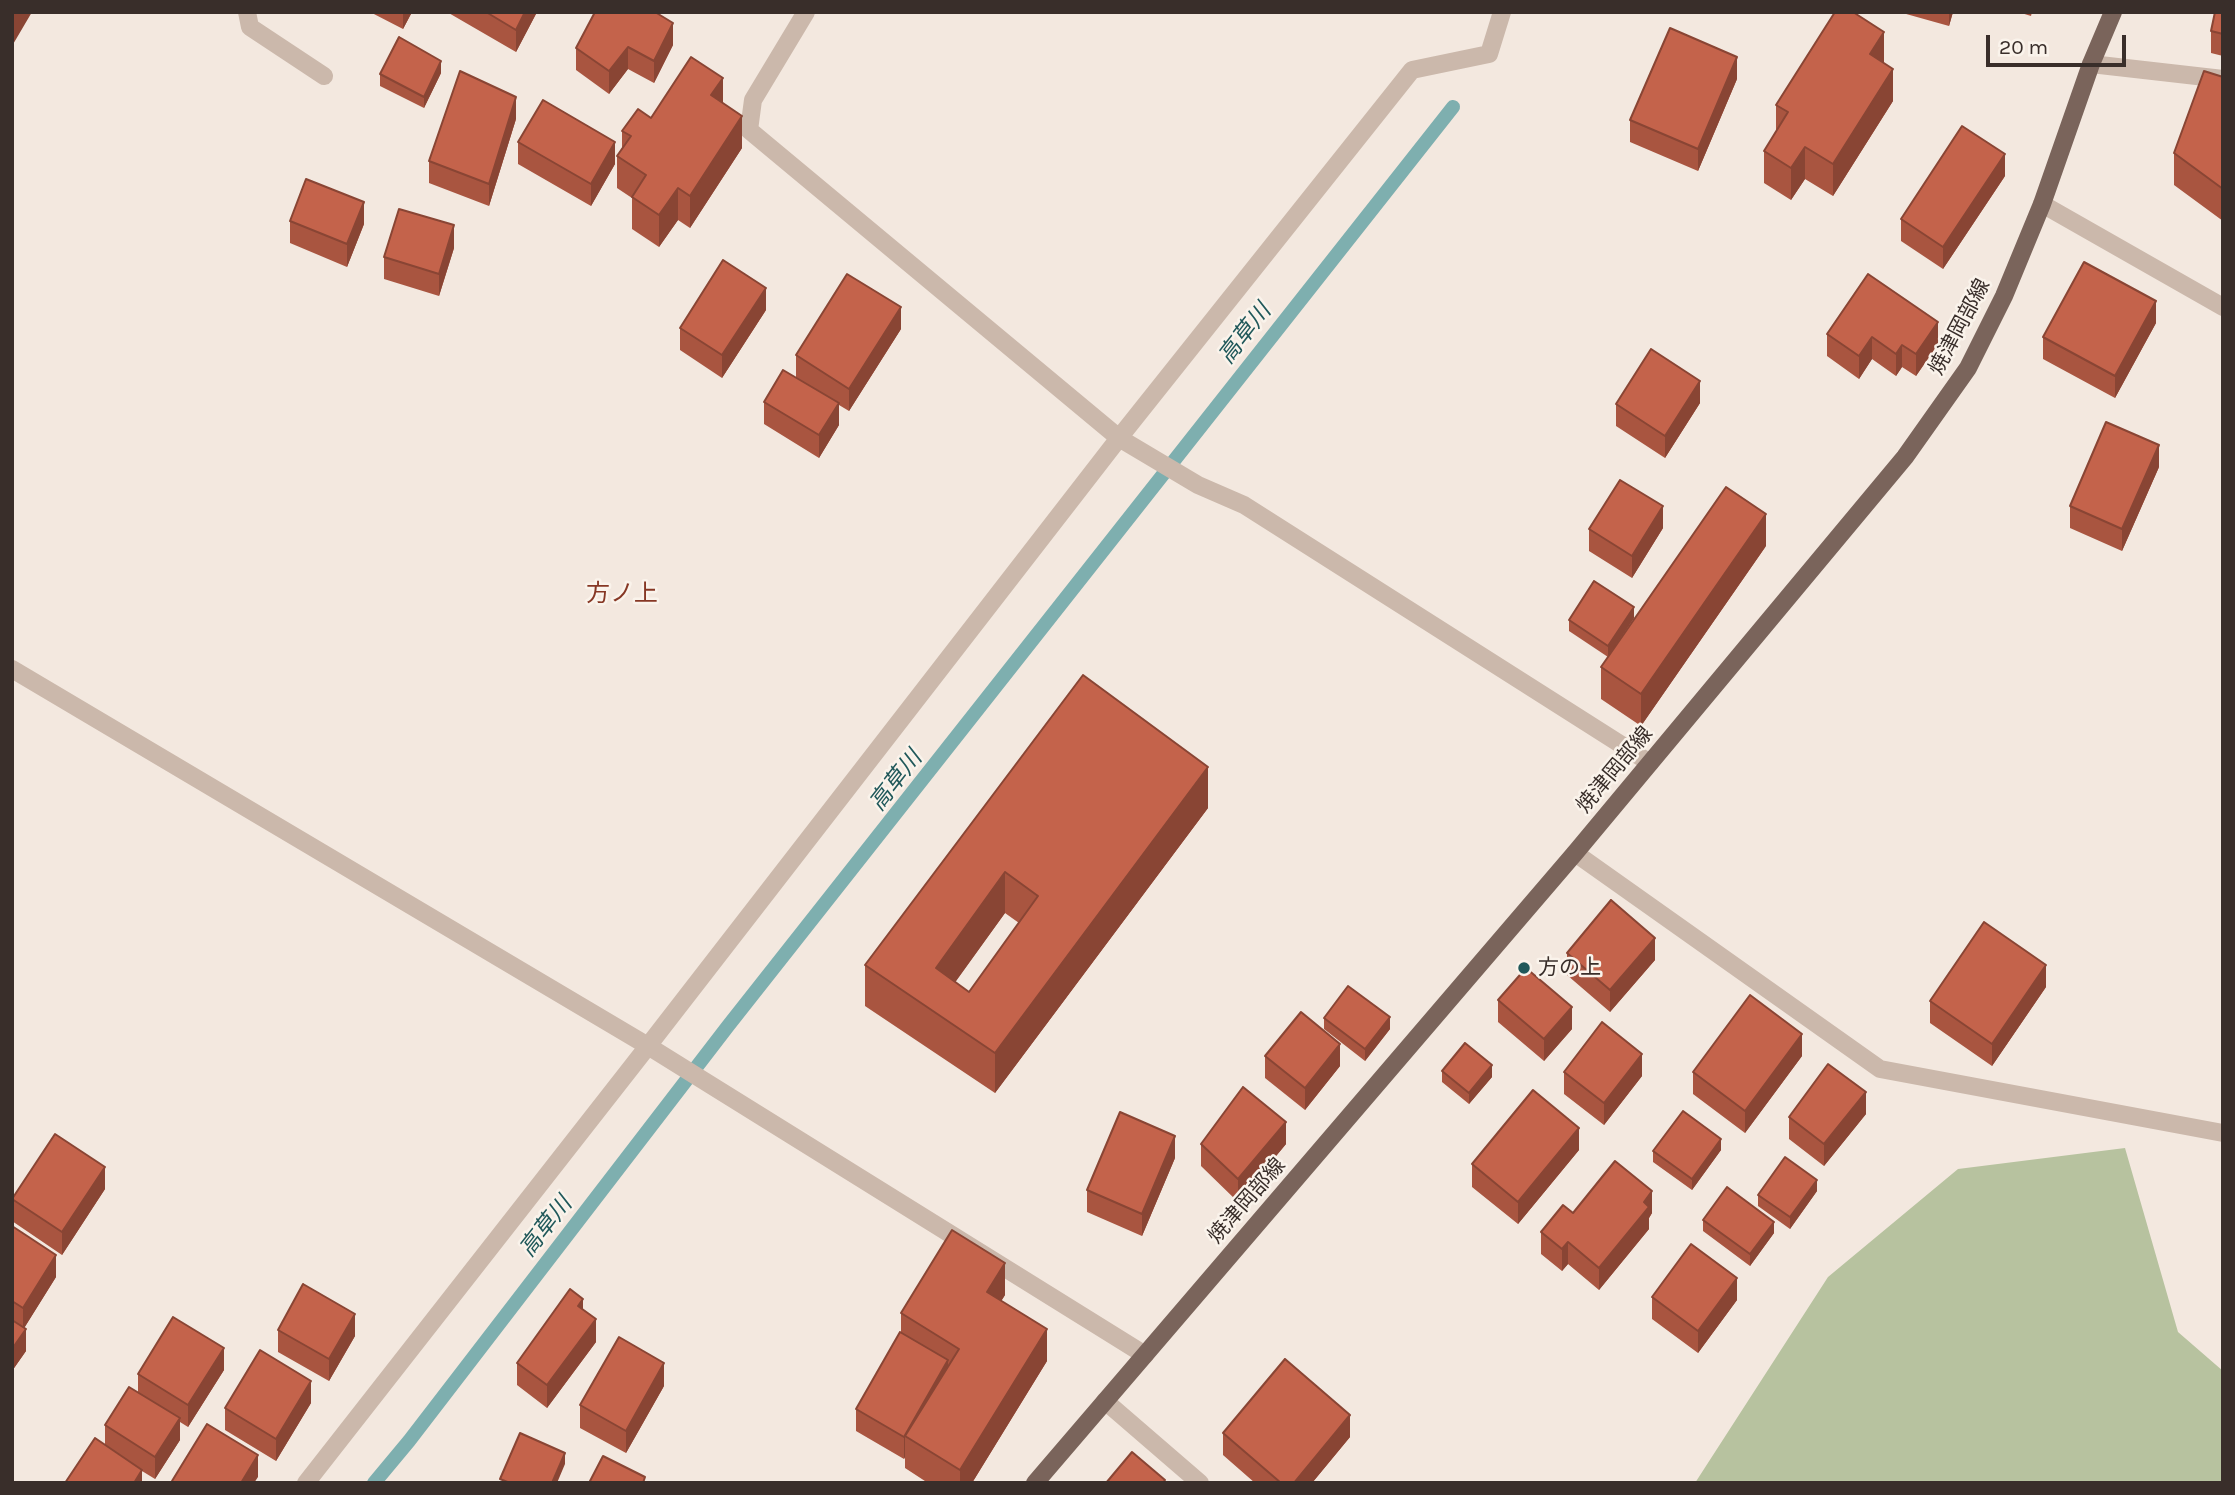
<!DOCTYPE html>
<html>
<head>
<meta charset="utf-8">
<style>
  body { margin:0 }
  #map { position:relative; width:2235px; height:1495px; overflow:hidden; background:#f3e8df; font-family:Karla,sans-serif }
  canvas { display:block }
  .frame { position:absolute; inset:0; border:14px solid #392e2a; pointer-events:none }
  .scale { position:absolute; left:1986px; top:35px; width:140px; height:32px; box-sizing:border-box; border:4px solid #392e2a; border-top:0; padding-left:9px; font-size:21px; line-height:24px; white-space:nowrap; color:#392e2a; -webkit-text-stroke:5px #faf3eb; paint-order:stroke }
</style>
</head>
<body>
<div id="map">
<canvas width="2235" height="1495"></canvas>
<div class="frame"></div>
<div class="scale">20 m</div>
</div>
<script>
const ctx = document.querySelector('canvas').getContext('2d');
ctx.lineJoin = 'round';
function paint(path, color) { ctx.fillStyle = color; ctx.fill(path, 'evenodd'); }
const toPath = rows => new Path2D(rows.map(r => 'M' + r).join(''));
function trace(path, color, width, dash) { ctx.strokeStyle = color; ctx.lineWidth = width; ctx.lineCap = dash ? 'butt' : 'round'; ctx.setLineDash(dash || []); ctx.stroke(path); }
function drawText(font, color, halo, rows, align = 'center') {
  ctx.font = font + ' Karla,"Noto Sans JP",sans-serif'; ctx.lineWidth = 5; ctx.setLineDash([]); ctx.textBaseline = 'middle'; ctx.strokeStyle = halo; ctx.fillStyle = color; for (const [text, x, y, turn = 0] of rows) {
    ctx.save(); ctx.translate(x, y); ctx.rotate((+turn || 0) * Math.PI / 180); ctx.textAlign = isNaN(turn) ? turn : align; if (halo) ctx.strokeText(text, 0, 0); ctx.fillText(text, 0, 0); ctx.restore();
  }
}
paint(toPath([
  [2125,1148,2178,1332,2223,1371,2223,1483,1695,1483,1828,1277,1958,1169]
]), '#b7c29f');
trace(toPath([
  [374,1483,409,1441,728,1026,1453,107]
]), '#7eafaf', 14);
trace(toPath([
  [247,12,250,27,324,76],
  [806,12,753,100,749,130,1119,438,1198,485,1244,505,1650,763],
  [2091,64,2223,79],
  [2042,204,2223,307],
  [12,669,648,1046,1145,1355],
  [1575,853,1880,1069,2223,1133],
  [1105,1401,1200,1483],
  [306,1483,648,1046,1119,438,1412,70,1489,54,1502,12]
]), '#cbb8ab', 18);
trace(toPath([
  [1035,1483,1575,853,1905,457,1968,368,2004,296,2042,204,2091,64,2113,12]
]), '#7a645b', 18);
paint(toPath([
  [370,12,412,12,403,29],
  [447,12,537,12,516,52],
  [1899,12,1953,12,1949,26],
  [2018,12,2032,12,2031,16],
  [2223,12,2223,56,2211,53,2211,31],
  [673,45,654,83,628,69,609,94,576,70,576,48],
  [1884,63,1893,101,1833,196,1805,179,1791,200,1764,183,1764,151,1776,131,1776,105],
  [441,73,424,108,380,86,380,74],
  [2223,77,2223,221,2174,185,2174,153],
  [1737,79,1698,171,1630,142,1630,120],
  [723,103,742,148,690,228,678,220,659,247,632,229,632,198,617,188,617,156,622,148,622,131,651,118],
  [516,119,489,206,429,183,429,161],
  [518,142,615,164,591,206,518,164],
  [2005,176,1943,269,1901,241,1901,219],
  [290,221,364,224,347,267,290,243],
  [454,248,439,296,384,279,384,257],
  [1868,274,1938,344,1916,376,1902,367,1896,376,1872,359,1859,379,1827,356,1827,334],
  [766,310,722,378,680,350,680,328],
  [2156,323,2115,398,2043,359,2043,337],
  [901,329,849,411,839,405,839,425,819,458,764,424,764,402,796,377,796,355],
  [1700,403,1665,458,1616,426,1616,404],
  [2159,467,2122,551,2070,528,2070,506],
  [1663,528,1632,578,1589,551,1589,529],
  [1766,546,1641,726,1601,699,1601,667],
  [1634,618,1608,657,1569,631,1569,620],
  [1083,675,1208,808,995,1093,865,1006,865,965],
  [1005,913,1019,923,969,992,955,982],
  [1567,953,1655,960,1610,1012,1567,975],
  [2046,987,1992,1066,1930,1023,1930,1001],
  [1498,1000,1572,1029,1544,1061,1498,1022],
  [1324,1018,1390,1029,1365,1061,1324,1029],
  [1265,1056,1340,1066,1305,1110,1265,1078],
  [1802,1056,1745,1133,1693,1094,1693,1072],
  [1442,1071,1492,1077,1469,1104,1442,1082],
  [1564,1072,1642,1076,1604,1125,1564,1094],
  [1866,1114,1824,1166,1789,1139,1789,1117],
  [1201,1144,1286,1144,1238,1202,1201,1166],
  [1579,1150,1518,1224,1472,1187,1472,1164],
  [1721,1150,1692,1190,1653,1162,1653,1151],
  [1175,1158,1142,1236,1087,1212,1087,1190],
  [105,1189,62,1255,12,1221,12,1199],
  [1817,1191,1790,1229,1758,1206,1758,1195],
  [1573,1213,1652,1213,1649,1218,1649,1229,1599,1290,1568,1264,1562,1271,1541,1254,1541,1232],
  [1703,1220,1774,1233,1750,1266,1703,1231],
  [12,1226,56,1277,24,1328,26,1351,12,1371],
  [1005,1295,1001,1301,1047,1361,972,1483,928,1483,905,1468,905,1457,904,1459,856,1431,856,1409,901,1332,901,1313],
  [1652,1297,1737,1300,1698,1353,1652,1319],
  [583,1309,596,1342,547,1408,517,1385,517,1363],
  [278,1330,355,1336,329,1381,278,1352],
  [224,1370,188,1427,180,1422,180,1440,155,1479,142,1471,142,1483,105,1445,105,1425,138,1392,138,1374],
  [664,1386,626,1453,580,1428,580,1405],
  [311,1403,276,1461,225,1430,225,1408],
  [1223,1433,1350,1437,1312,1483,1255,1483,1223,1455]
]), '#a95540');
paint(toPath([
  [13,12,32,12,12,46,12,14],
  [403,12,412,12,403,29],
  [525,12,537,12,516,52,516,30],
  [1949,12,1953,12,1949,26],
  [673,23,673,45,654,83,654,61],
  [1884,32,1884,64,1870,54],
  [628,47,628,69,609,94,609,71],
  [1737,57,1737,79,1698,171,1698,149],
  [441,61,441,73,424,108,424,97],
  [1893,69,1893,101,1833,196,1833,164],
  [723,78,723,110,711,95],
  [516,97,516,119,489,206,489,184],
  [742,116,742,148,690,228,690,196],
  [615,142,615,164,591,206,591,184],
  [1805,147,1805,179,1791,200,1791,168],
  [2005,154,2005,176,1943,269,1943,247],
  [678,188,678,220,659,247,659,215],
  [364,202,364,224,347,267,347,244],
  [454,225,454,248,439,296,439,274],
  [766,288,766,310,722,378,722,355],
  [2156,301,2156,323,2115,398,2115,376],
  [901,307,901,329,849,411,849,389],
  [1938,322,1938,344,1916,376,1916,354],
  [1872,337,1872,359,1859,379,1859,356],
  [1902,345,1902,367,1896,376,1896,354],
  [1700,381,1700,403,1665,458,1665,436],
  [839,403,839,425,819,458,819,435],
  [2159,445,2159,467,2122,551,2122,529],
  [1663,506,1663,528,1632,578,1632,556],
  [1766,514,1766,546,1641,726,1641,694],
  [1634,607,1634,618,1608,657,1608,646],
  [1208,767,1208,808,995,1093,995,1053],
  [1005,872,1005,913,936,1009,936,968],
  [1655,938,1655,960,1610,1012,1610,990],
  [2046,965,2046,987,1992,1066,1992,1044],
  [1572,1007,1572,1029,1544,1061,1544,1039],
  [1390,1017,1390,1029,1365,1061,1365,1049],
  [1802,1034,1802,1056,1745,1133,1745,1111],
  [1340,1044,1340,1066,1305,1110,1305,1088],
  [1642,1054,1642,1076,1604,1125,1604,1103],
  [1492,1065,1492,1077,1469,1104,1469,1093],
  [1866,1092,1866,1114,1824,1166,1824,1144],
  [1286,1122,1286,1144,1238,1202,1238,1179],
  [1579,1128,1579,1150,1518,1224,1518,1202],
  [1175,1136,1175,1158,1142,1236,1142,1214],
  [1721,1139,1721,1150,1692,1190,1692,1179],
  [105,1167,105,1189,62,1255,62,1232],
  [1817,1180,1817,1191,1790,1229,1790,1217],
  [1652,1191,1652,1213,1649,1218,1649,1229,1599,1290,1599,1268],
  [1774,1222,1774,1233,1750,1266,1750,1254],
  [1568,1242,1568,1264,1562,1271,1562,1249],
  [56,1255,56,1277,23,1330,23,1308],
  [1005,1263,1005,1295,987,1324,987,1292],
  [1737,1278,1737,1300,1698,1353,1698,1331],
  [583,1299,583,1321,578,1306],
  [355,1314,355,1336,329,1381,329,1359],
  [596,1319,596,1342,547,1408,547,1385],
  [26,1329,26,1351,12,1371,12,1349],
  [1047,1329,1047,1361,972,1483,960,1483,960,1470],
  [224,1348,224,1370,188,1427,188,1405],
  [948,1360,948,1382,905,1436,905,1457,904,1459,904,1437],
  [664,1363,664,1386,626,1453,626,1431],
  [311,1381,311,1403,276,1461,276,1439],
  [1350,1415,1350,1437,1312,1483,1294,1483],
  [180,1418,180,1440,155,1479,155,1457],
  [565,1453,565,1464,557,1483,552,1483],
  [258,1455,258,1477,254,1483,241,1483],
  [142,1470,142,1483,134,1483]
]), '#894534');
const building = toPath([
  [486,12,525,12,516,30,486,12],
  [595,12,655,12,673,23,654,61,628,47,609,71,576,48,595,12],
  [1835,12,1853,12,1884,32,1870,54,1893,69,1833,164,1805,147,1791,168,1764,151,1788,112,1776,105,1835,12],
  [2215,12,2223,12,2223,34,2211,31,2215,12],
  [1670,28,1737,57,1698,149,1630,120,1670,28],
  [399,37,441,61,424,97,380,74,399,37],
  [691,57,723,78,711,95,742,116,690,196,678,188,659,215,632,197,646,175,617,156,631,136,622,131,638,109,651,118,691,57],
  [460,71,516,97,489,184,429,161,460,71],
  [2204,71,2223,77,2223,189,2174,153,2204,71],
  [543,100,615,142,591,184,518,142,543,100],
  [1962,126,2005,154,1943,247,1901,219,1962,126],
  [306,179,364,202,347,244,290,221,306,179],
  [399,209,454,225,439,274,384,257,399,209],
  [723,260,766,288,722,355,680,328,723,260],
  [2084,262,2156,301,2115,376,2043,337,2084,262],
  [847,274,901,307,849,389,796,355,847,274],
  [1868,274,1938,322,1916,354,1902,345,1896,354,1872,337,1859,356,1827,334,1868,274],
  [1651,349,1700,381,1665,436,1616,404,1651,349],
  [783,370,839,403,819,435,764,402,783,370],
  [2106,422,2159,445,2122,529,2070,506,2106,422],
  [1620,480,1663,506,1632,556,1589,529,1620,480],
  [1726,487,1766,514,1641,694,1601,667,1726,487],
  [1594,581,1634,607,1608,646,1569,620,1594,581],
  [1083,675,1208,767,995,1053,865,965,1083,675],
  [1005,872,1038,896,969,992,936,968,1005,872],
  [1611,900,1655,938,1610,990,1567,953,1611,900],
  [1984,922,2046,965,1992,1044,1930,1001,1984,922],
  [1526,968,1572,1007,1544,1039,1498,1000,1526,968],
  [1348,986,1390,1017,1365,1049,1324,1018,1348,986],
  [1750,995,1802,1034,1745,1111,1693,1072,1750,995],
  [1301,1012,1340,1044,1305,1088,1265,1056,1301,1012],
  [1602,1022,1642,1054,1604,1103,1564,1072,1602,1022],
  [1465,1043,1492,1065,1469,1093,1442,1071,1465,1043],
  [1828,1064,1866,1092,1824,1144,1789,1117,1828,1064],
  [1243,1087,1286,1122,1238,1179,1201,1144,1243,1087],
  [1533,1090,1579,1128,1518,1202,1472,1164,1533,1090],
  [1683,1111,1721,1139,1692,1179,1653,1151,1683,1111],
  [1120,1112,1175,1136,1142,1214,1087,1190,1120,1112],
  [55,1134,105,1167,62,1232,12,1199,55,1134],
  [1785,1157,1817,1180,1790,1217,1758,1195,1785,1157],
  [1615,1161,1652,1191,1644,1202,1649,1207,1599,1268,1568,1242,1562,1249,1541,1232,1563,1205,1573,1213,1615,1161],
  [1727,1187,1774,1222,1750,1254,1703,1220,1727,1187],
  [12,1226,56,1255,23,1308,12,1301,12,1226],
  [952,1230,1005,1263,987,1292,1047,1329,960,1470,905,1436,959,1349,901,1313,952,1230],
  [1691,1244,1737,1278,1698,1331,1652,1297,1691,1244],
  [303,1284,355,1314,329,1359,278,1330,303,1284],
  [570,1289,583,1299,578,1306,596,1319,547,1385,517,1363,570,1289],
  [173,1317,224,1348,188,1405,138,1374,173,1317],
  [12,1320,26,1329,12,1349,12,1320],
  [900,1332,948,1360,904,1437,856,1409,900,1332],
  [619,1337,664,1363,626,1431,580,1405,619,1337],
  [260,1350,311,1381,276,1439,225,1408,260,1350],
  [1285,1359,1350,1415,1294,1483,1281,1483,1223,1433,1285,1359],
  [129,1387,180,1418,155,1457,105,1425,129,1387],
  [207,1424,258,1455,241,1483,175,1483,172,1481,207,1424],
  [520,1433,565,1453,552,1483,510,1483,500,1479,520,1433],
  [95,1438,142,1470,134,1483,65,1483,95,1438],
  [1132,1452,1165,1480,1163,1483,1106,1483,1132,1452],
  [603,1456,645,1477,643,1483,589,1483,603,1456]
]);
paint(building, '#c4634b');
trace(building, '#894534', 2);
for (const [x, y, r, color] of [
  [1524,968,7,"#20585a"]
]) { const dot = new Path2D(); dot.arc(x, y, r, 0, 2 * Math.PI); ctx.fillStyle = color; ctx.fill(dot); trace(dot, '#faf3eb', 2.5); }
drawText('21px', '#392e2a', '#faf3eb', [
  ["焼津岡部線",1960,327,-62],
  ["焼津岡部線",1615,770,-50],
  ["焼津岡部線",1247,1201,-49]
]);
drawText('21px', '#392e2a', '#faf3eb', [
  ["方の上",1538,968]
], 'left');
drawText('italic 23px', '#20585a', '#faf3eb', [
  ["高草川",1245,334,-52],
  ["高草川",896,781,-52],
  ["高草川",546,1227,-52]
]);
drawText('24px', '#863724', '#faf3eb', [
  ["方ノ上",622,594]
]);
</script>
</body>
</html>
